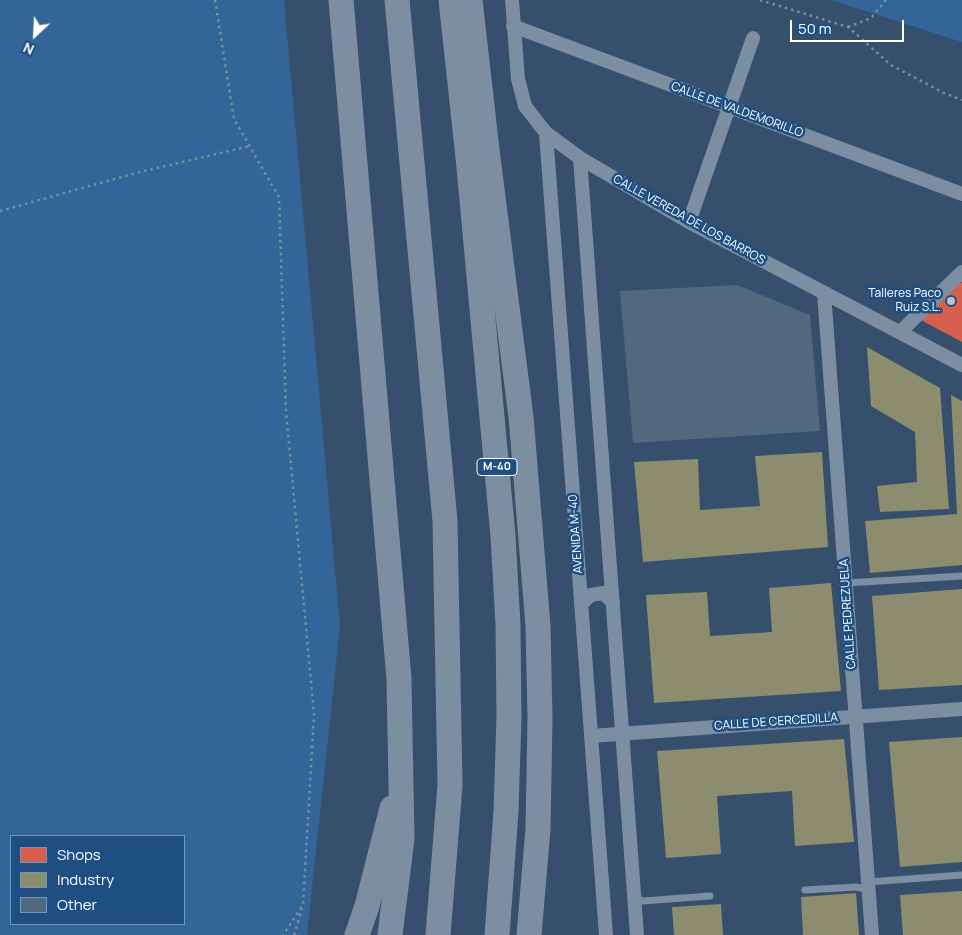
<!DOCTYPE html>
<html>
<head>
<meta charset="utf-8">
<style>
  body { margin:0 }
  #map { position:relative; width:962px; height:935px; overflow:hidden; background:#354f6c; font-family:Manrope,sans-serif }
  canvas { display:block }
  .legend { position:absolute; left:10px; top:835px; width:175px; height:90px; box-sizing:border-box; background:#1f4e82; border:1px solid #7995b4; margin:0; padding:6px 9px; list-style:none; font-size:15px; color:#fff }
  .legend li { display:flex; align-items:center; gap:10px; height:25px }
  .legend b { width:25px; border:1px solid #7995b4 }
  .north { position:absolute; left:10px; top:10px; width:50px; height:50px; -webkit-text-stroke:4px #1f4e82; paint-order:stroke; rotate:205deg; font-size:14px; font-weight:700; line-height:20px; text-align:center; color:#fff }
  .north::after { content:''; display:block; margin:auto; width:18px; height:22px; background:#fff; clip-path:polygon(50% 0,100% 100%,50% 72%,0 100%) }
  .scale { position:absolute; left:790px; top:20px; width:114px; height:22px; box-sizing:border-box; border:2px solid #fff; border-top:0; padding-left:6px; font-size:15px; line-height:18px; white-space:nowrap; color:#fff; -webkit-text-stroke:4px #1f4e82; paint-order:stroke }
</style>
</head>
<body>
<div id="map">
<canvas width="962" height="935"></canvas>
<ul class="legend">
<li><b style="height:14px;background:#d6604d"></b>Shops</li>
<li><b style="height:14px;background:#8c8c6e"></b>Industry</li>
<li><b style="height:14px;background:#53687e"></b>Other</li>
</ul>
<div class="north">N</div>
<div class="scale">50 m</div>
</div>
<script>
const ctx = document.querySelector('canvas').getContext('2d');
ctx.lineJoin = 'round';
function paint(path, color) { ctx.fillStyle = color; ctx.fill(path, 'evenodd'); }
const toPath = rows => new Path2D(rows.map(r => 'M' + r).join(''));
function trace(path, color, width, dash) { ctx.strokeStyle = color; ctx.lineWidth = width; ctx.lineCap = dash ? 'butt' : 'round'; ctx.setLineDash(dash || []); ctx.stroke(path); }
function drawText(font, color, halo, rows, align = 'center') {
  ctx.font = font + ' Manrope,sans-serif'; ctx.lineWidth = 5; ctx.setLineDash([]); ctx.textBaseline = 'middle'; ctx.strokeStyle = halo; ctx.fillStyle = color; for (const [text, x, y, turn = 0] of rows) {
    ctx.save(); ctx.translate(x, y); ctx.rotate((+turn || 0) * Math.PI / 180); ctx.textAlign = isNaN(turn) ? turn : align; if (halo) ctx.strokeText(text, 0, 0); ctx.fillText(text, 0, 0); ctx.restore();
  }
}
paint(toPath([
  [0,0,284,0,340,626,307,935,0,935],
  [184,836,184,924,11,924,11,836],
  [831,0,962,0,962,42]
]), '#336599');
paint(toPath([
  [959,282,962,283,962,342,921,320]
]), '#d6604d');
paint(toPath([
  [867,347,940,388,949,509,880,512,877,486,917,482,915,432,871,406],
  [951,395,962,401,962,565,870,573,865,521,957,514],
  [822,452,828,547,643,562,634,462,698,459,700,510,760,506,755,456],
  [831,583,841,691,654,703,646,595,707,592,710,636,772,632,769,588],
  [962,589,962,685,879,690,872,596],
  [962,737,962,862,900,867,889,742],
  [844,739,854,842,795,846,792,791,717,796,721,854,666,858,657,751],
  [962,891,962,935,903,935,900,895],
  [856,893,859,935,803,935,801,897],
  [721,904,723,935,674,935,672,907]
]), '#8c8c6e');
paint(toPath([
  [737,285,810,315,820,431,633,443,620,291]
]), '#53687e');
trace(toPath([
  [215,0,234,119,279,197,286,411,314,714,303,905,283,935],
  [760,0,848,27,891,65,944,93,962,100],
  [848,27,871,18,886,0],
  [0,211,136,173,250,146],
  [294,935,302,909]
]), '#7b8ea2', 2.5, [2.5, 4]);
trace(toPath([
  [846,583,962,576],
  [868,882,962,875],
  [805,890,856,887,866,889,869,893],
  [635,898,643,901,710,896]
]), '#7b8ea2', 7);
trace(toPath([
  [512,0,518,79,525,106,546,133,580,158,689,222,962,365],
  [513,26,962,194],
  [546,133,606,935],
  [580,158,637,935],
  [689,222,753,38],
  [824,293,872,935],
  [900,332,962,272],
  [581,604,591,595,603,593,613,602],
  [591,736,962,709]
]), '#7b8ea2', 14);
trace(toPath([
  [341,0,399,679,402,839,390,935],
  [397,0,445,521,450,785,438,935],
  [451,0,468,157,503,536,508,625,509,717,506,811,497,935],
  [470,0,487,150,521,417,538,626,540,719,538,829,529,935],
  [357,935,367,906,392,808]
]), '#7c8fa2', 25);
for (const [x, y, r, color] of [
  [951,301,5,"#b8c1cc"]
]) { const dot = new Path2D(); dot.arc(x, y, r, 0, 2 * Math.PI); ctx.fillStyle = color; ctx.fill(dot); trace(dot, '#1f4e82', 2); }
for (const [x, y, w] of [
  [497,467,40]
]) { const box = new Path2D(); box.roundRect(x - w / 2, y - 8.5, w, 17, 4); ctx.fillStyle = '#1f4e82'; ctx.fill(box); trace(box, '#fff', 1); }
drawText('bold 11px', '#fff', null, [
  ["M-40",497,467]
]);
drawText('12px', '#fff', '#1f4e82', [
  ["CALLE DE VALDEMORILLO",737,110,20],
  ["CALLE VEREDA DE LOS BARROS",689,220,29],
  ["AVENIDA M-40",576,534,-94],
  ["CALLE PEDREZUELA",848,614,-94],
  ["CALLE DE CERCEDILLA",776,722,-4]
]);
drawText('12px', '#fff', '#1f4e82', [
  ["Talleres Paco",941,294],
  ["Ruiz S.L.",941,308]
], 'right');
</script>
</body>
</html>
